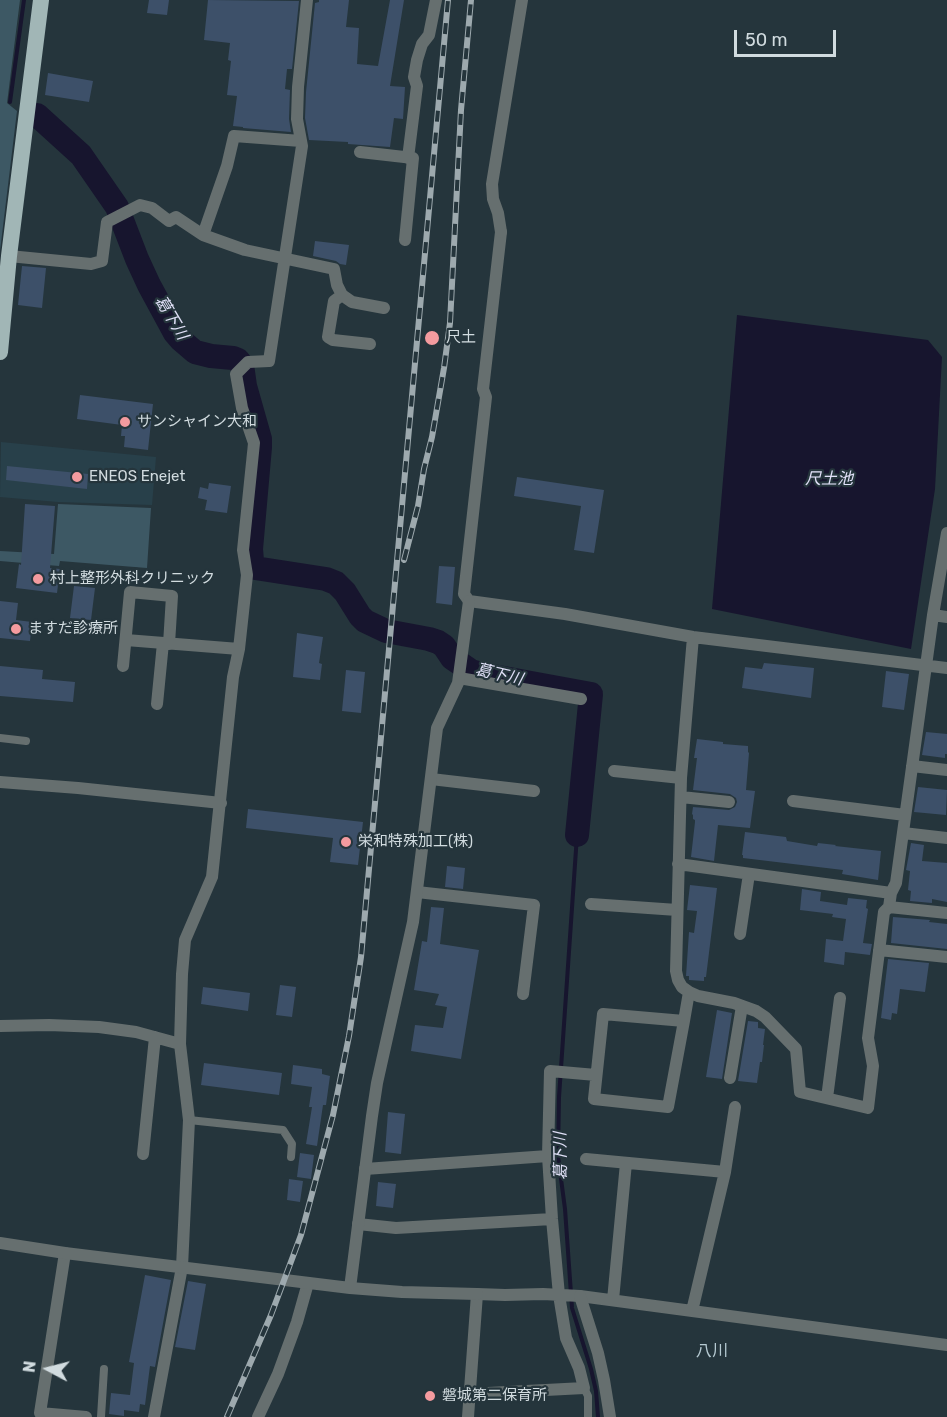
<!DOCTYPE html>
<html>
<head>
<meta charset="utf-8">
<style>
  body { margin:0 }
  #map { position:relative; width:947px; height:1417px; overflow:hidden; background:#25353c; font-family:Rubik,sans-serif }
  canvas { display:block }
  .north { position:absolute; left:18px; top:1339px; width:60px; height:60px; -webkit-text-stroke:4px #25353c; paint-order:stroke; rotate:277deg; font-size:16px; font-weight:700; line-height:24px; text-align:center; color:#d1dbdf }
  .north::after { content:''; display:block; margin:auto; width:21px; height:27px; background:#d1dbdf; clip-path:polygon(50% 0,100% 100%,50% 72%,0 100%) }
  .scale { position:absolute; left:734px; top:30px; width:102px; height:27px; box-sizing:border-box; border:3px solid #d1dbdf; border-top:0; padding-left:8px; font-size:18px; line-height:21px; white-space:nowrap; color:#d1dbdf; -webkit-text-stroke:4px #25353c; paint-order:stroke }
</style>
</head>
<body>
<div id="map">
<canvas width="947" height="1417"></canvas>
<div class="north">N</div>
<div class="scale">50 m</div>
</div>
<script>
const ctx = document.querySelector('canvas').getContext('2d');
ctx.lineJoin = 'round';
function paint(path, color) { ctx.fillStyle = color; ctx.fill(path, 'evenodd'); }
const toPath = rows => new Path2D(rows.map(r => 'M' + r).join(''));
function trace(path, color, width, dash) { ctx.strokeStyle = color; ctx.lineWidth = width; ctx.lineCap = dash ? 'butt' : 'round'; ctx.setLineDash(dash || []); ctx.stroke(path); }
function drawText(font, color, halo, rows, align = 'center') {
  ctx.font = font + ' Rubik,"Noto Sans JP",sans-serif'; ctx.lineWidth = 4.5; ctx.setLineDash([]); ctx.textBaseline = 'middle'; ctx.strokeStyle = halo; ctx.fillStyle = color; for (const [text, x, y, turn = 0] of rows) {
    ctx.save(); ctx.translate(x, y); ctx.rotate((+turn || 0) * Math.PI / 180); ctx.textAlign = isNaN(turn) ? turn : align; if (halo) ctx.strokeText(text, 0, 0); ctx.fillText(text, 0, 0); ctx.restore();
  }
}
paint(toPath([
  [1,442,156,457,152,505,58,502,0,497]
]), '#28404a');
paint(toPath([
  [0,0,20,0,7,103,17,111,0,251],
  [58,504,151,508,147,568,60,561,59,566,0,561,0,551,54,554]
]), '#3d5864');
paint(toPath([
  [737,315,928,340,942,357,935,489,911,649,712,609]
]), '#17152e');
trace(toPath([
  [10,102,24,0],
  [577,835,559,1097,558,1156,565,1209,572,1308,591,1369,596,1391,598,1417]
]), '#17152e', 4);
trace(toPath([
  [37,115,81,155,117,207,137,259,149,285,175,333,181,340,195,352,211,356,233,358,238,360,242,365,245,386,260,439,260,447,251,549,252,561,255,568,326,579,336,583,345,592,360,616,365,621,386,631,429,639,438,642,444,646,452,658,471,671,482,674,591,694,577,835]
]), '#17152e', 24);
paint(toPath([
  [149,0,169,0,167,15,147,13],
  [208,0,299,1,292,69,287,69,285,89,290,90,289,119,291,132,243,128,243,127,233,126,237,96,227,95,231,61,228,60,230,43,204,40],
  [319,0,349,0,346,27,359,28,357,64,378,66,390,0,404,0,390,86,405,87,403,119,394,118,390,147,348,144,348,142,309,140,305,118,306,92,315,3,319,2],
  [48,73,93,81,89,102,45,95],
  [315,241,349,245,346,265,340,264,336,261,313,256],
  [22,266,46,268,42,308,18,305],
  [80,395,153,404,148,450,124,447,125,436,121,436,122,425,77,419],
  [7,466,88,474,87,489,6,480],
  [517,477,604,490,594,553,574,550,581,506,514,496],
  [209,483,231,486,227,513,205,510,207,500,198,498,200,487,208,489],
  [25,504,55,506,50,568,60,569,57,593,16,588,19,564,21,565],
  [439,566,455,567,452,605,436,603],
  [74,586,95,588,91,620,70,618],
  [0,601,18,603,16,620,32,622,30,641,0,638],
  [297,633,323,637,319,663,322,664,320,680,293,677],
  [764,663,814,668,811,698,742,688,745,667,762,669],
  [0,666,43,670,42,679,75,682,73,702,0,696],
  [346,670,365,672,361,713,342,711],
  [886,671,909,674,904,710,882,707],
  [926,732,947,734,947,754,945,754,945,758,922,755],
  [697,739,723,742,723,744,748,746,748,752,749,753,746,790,755,791,750,828,718,825,714,861,691,857,695,822,695,820,693,819,693,815,692,814,693,807,729,810,735,807,737,802,736,798,730,794,693,790,697,758,694,758],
  [918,787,947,790,946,815,914,812],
  [248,809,363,822,358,865,330,862,333,838,246,828],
  [745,832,786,837,787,841,817,846,818,843,836,845,835,846,881,851,878,880,842,874,843,870,743,858,743,855,742,855],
  [911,843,924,845,922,861,947,863,947,902,932,899,932,903,910,901,911,891,908,890,910,871,906,870],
  [447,866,465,868,463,889,445,887],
  [690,885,717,888,706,977,704,977,704,981,689,980,689,976,686,976,689,932,694,933,697,911,687,910],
  [802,889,821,892,820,901,847,905,848,898,867,900,866,908,868,909,863,943,872,944,870,955,845,952,844,965,824,962,826,939,843,941,846,919,832,917,833,914,800,910],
  [431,907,444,908,440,944,479,950,461,1059,411,1051,415,1025,443,1028,447,1007,435,1005,439,994,414,990,422,941,427,942],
  [893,917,930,920,929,922,947,924,947,949,891,943],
  [888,959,929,963,925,992,900,989,897,1014,892,1013,891,1020,881,1018],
  [280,985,296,987,292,1017,276,1015],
  [203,987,250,993,248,1011,201,1004],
  [717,1010,732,1013,722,1079,706,1077],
  [748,1021,758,1022,758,1028,765,1029,763,1045,764,1045,762,1062,760,1062,757,1083,738,1081],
  [204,1063,282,1073,279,1095,201,1085],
  [293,1065,322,1069,322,1074,330,1076,326,1105,323,1105,317,1146,306,1144,312,1107,309,1107,312,1087,291,1084],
  [388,1112,405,1114,401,1154,385,1152],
  [300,1153,314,1155,311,1179,297,1177],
  [289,1179,303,1181,300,1202,287,1200],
  [378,1182,396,1184,393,1208,376,1206],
  [145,1275,171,1280,155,1367,150,1366,145,1405,140,1404,139,1412,124,1410,124,1416,109,1414,111,1393,130,1395,134,1363,129,1362],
  [188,1281,206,1284,195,1350,175,1347]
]), '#3d5069');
trace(toPath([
  [0,738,26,741],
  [189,1120,283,1130,292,1144,291,1157],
  [584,1388,588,1396,588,1417],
  [101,1417,104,1369]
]), '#666f6f', 8);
trace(toPath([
  [360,152,413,158,405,240],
  [408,158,417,86,414,77,417,60,422,44,429,35,436,0],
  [501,232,483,389,486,397,464,594,469,601,565,614,693,637,947,668],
  [203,235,227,166,234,136,301,141],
  [9,256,91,264,102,261,107,222,140,205,152,208,169,221,176,217,203,235,245,250,334,269,337,285,342,295,352,302,384,308],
  [342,295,334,301,328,337,333,340,370,344],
  [933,615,947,617],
  [693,637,681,778,676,971,678,980,682,987,689,992,698,996,734,1003,756,1011,765,1017,796,1049,800,1092,868,1108,873,1066,868,1038,884,912,889,907,891,893,896,883,933,615,947,533],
  [126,640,239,649],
  [123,666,130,592,172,596,169,644],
  [459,678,581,699],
  [157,704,163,643],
  [912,766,947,770],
  [614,771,681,778],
  [431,779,534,791],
  [0,782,78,788,221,803],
  [681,797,729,802],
  [793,801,905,815],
  [903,833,947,838],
  [678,864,891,893],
  [417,892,534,905,523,994],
  [591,904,677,910],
  [889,907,947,913],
  [740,934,749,874],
  [879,950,947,957],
  [684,1021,603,1014,594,1099,668,1107,684,1021,689,992],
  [0,1026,49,1025,99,1027,136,1032,180,1044],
  [730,1078,742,1006],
  [827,1098,840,998],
  [143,1154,155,1037],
  [586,1159,725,1172],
  [365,1169,548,1156],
  [358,1224,396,1228,552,1219],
  [65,1253,40,1413,86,1417],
  [613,1300,626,1163],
  [692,1311,725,1172,735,1107],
  [469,1394,584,1388,579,1368,566,1338,559,1295,552,1219,548,1156,550,1071,596,1075],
  [154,1417,182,1267,189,1120,180,1044,182,974,185,940,212,877,233,677,239,649,247,575,243,550,254,443,242,408,236,374,248,362,269,361,302,146,297,119,298,87,307,0],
  [258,1417,278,1374,297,1322,308,1283],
  [468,1417,477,1294,505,1295,543,1294,580,1296,947,1345]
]), '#666f6f', 12);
trace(toPath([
  [501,232,498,213,493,199,492,184,522,0],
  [0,1243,65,1253,350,1288,402,1292,477,1294],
  [350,1288,372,1116,377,1083,413,922,437,728,458,683,469,601],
  [580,1296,598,1353,604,1380,610,1417]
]), '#666f6f', 12);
trace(toPath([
  [0,352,9,256,41,0]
]), '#a1b6b6', 16);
const rail = toPath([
  [404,560,418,506,424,469,432,437,444,368,450,323,461,110,471,0],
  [227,1417,271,1315,301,1235,333,1115,349,1036,361,957,448,0]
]);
trace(rail, '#9da9ae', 6);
trace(rail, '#25353c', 4, [11]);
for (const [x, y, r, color] of [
  [432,338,8,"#f49b9f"],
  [125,422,6,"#f49b9f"],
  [77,477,6,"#f49b9f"],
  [38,579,6,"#f49b9f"],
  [16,629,6,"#f49b9f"],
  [346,842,6,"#f49b9f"],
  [430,1396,6,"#f49b9f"]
]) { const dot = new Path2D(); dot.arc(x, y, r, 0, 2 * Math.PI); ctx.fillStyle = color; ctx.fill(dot); trace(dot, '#25353c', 2); }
drawText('15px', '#d1dbdf', '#25353c', [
  ["尺土",446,338],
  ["サンシャイン大和",137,422],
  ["ENEOS Enejet",89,477],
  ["村上整形外科クリニック",50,579],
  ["ますだ診療所",28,629],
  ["栄和特殊加工(株)",358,842],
  ["磐城第二保育所",442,1396]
], 'left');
drawText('italic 16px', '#e1e1f8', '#25353c', [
  ["葛下川",171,318,59],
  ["尺土池",829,479],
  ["葛下川",499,675,13],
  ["葛下川",561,1156,-91]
]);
drawText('16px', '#b6cad2', '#25353c', [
  ["八川",712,1351]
]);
</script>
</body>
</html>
